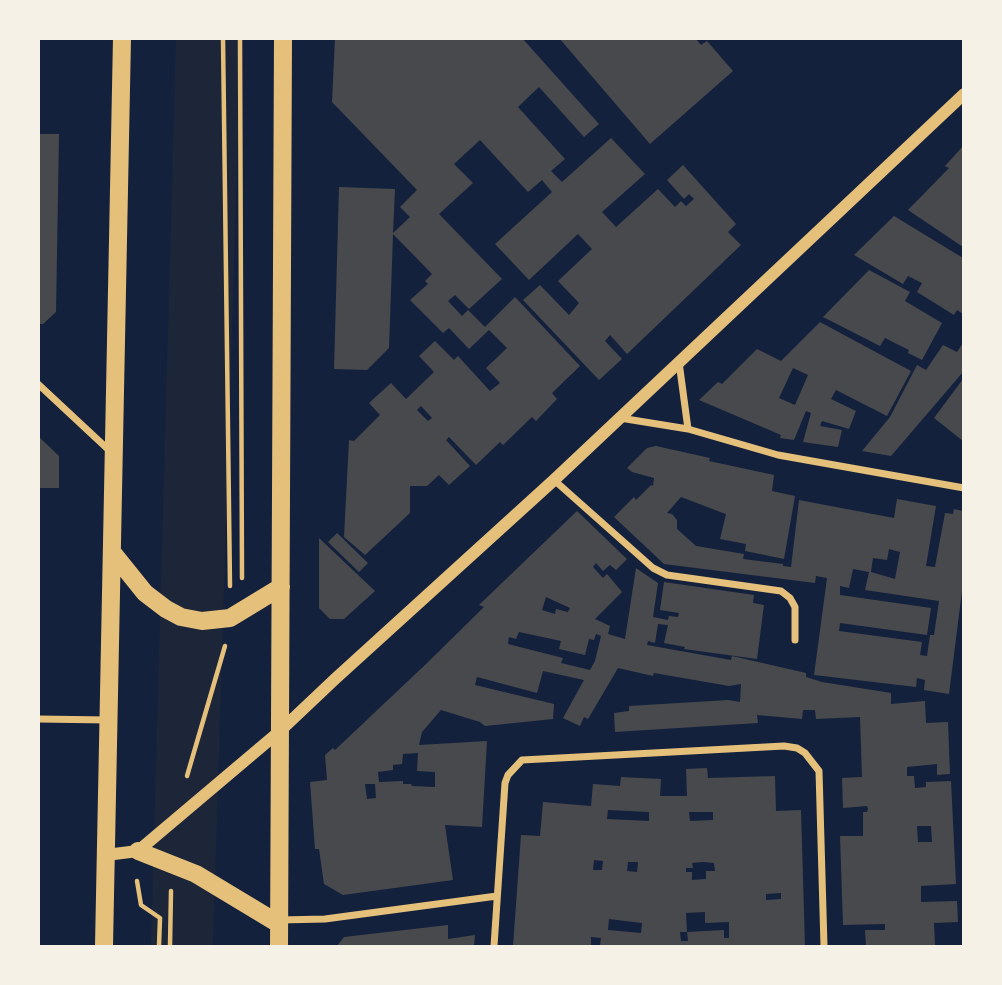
<!DOCTYPE html>
<html>
<head>
<meta charset="utf-8">
<style>
  body { margin:0 }
  #map { position:relative; width:1002px; height:985px; overflow:hidden; background:#14213d; font-family:"Fira Sans Condensed",sans-serif }
  canvas { display:block }
  .frame { position:absolute; inset:0; border:40px solid #f6f1e7; pointer-events:none }
</style>
</head>
<body>
<div id="map">
<canvas width="1002" height="985"></canvas>
<div class="frame"></div>
</div>
<script>
const ctx = document.querySelector('canvas').getContext('2d');
ctx.lineJoin = 'round';
function paint(path, color) { ctx.fillStyle = color; ctx.fill(path, 'evenodd'); }
const toPath = rows => new Path2D(rows.map(r => 'M' + r).join(''));
function trace(path, color, width, dash) { ctx.strokeStyle = color; ctx.lineWidth = width; ctx.lineCap = dash ? 'butt' : 'round'; ctx.setLineDash(dash || []); ctx.stroke(path); }
paint(toPath([
  [176,39,241,39,213,946,151,946]
]), '#1d2539');
paint(toPath([
  [335,38,522,38,599,124,584,137,539,87,518,107,565,159,551,171,562,182,611,138,645,174,602,212,616,227,658,189,675,207,681,201,686,206,694,199,689,194,684,199,667,180,683,165,736,224,728,232,741,245,627,354,610,335,605,341,622,359,599,380,523,300,540,285,569,315,579,303,558,281,592,249,578,234,529,280,495,244,552,192,542,180,528,192,480,140,454,164,473,183,439,214,502,279,469,309,455,295,448,301,462,316,468,310,485,327,515,297,580,366,552,393,557,399,536,421,532,417,503,445,500,442,476,465,449,437,446,440,470,466,449,485,439,475,427,486,410,486,410,513,365,555,344,537,349,440,354,441,380,415,369,403,391,383,406,399,434,372,419,356,435,341,454,360,458,356,490,391,500,383,486,368,507,348,489,330,469,349,449,328,443,333,410,300,428,284,425,281,432,274,393,234,389,348,367,370,334,369,339,187,395,189,393,233,410,217,400,207,417,190,332,102],
  [421,406,432,418,428,421,417,410],
  [559,38,695,38,701,45,707,41,733,71,650,144],
  [38,134,59,134,56,312,43,324,38,324],
  [963,146,963,247,908,210,949,168,945,166],
  [894,216,963,258,963,314,957,310,954,315,917,292,922,283,908,276,903,284,854,255],
  [869,270,910,292,905,301,942,323,922,360,908,353,909,350,885,338,880,346,823,317],
  [820,322,911,371,887,416,836,390,831,399,856,411,849,429,822,421,820,426,842,430,838,447,803,442,811,413,806,411,794,440,780,438,781,435,699,400,718,382,722,384,757,349,781,361],
  [793,368,808,375,795,405,779,398],
  [963,343,963,372,891,456,862,451,890,417,917,365,926,370,943,345,957,352],
  [963,379,963,441,934,418],
  [38,436,59,456,59,488,38,488],
  [656,446,710,458,709,461,774,475,772,491,795,496,784,559,745,551,746,544,720,539,726,514,723,513,681,497,667,513,672,514,677,520,677,529,696,546,744,554,743,559,783,564,783,566,791,567,799,500,894,518,897,499,936,506,926,566,935,567,945,513,953,514,954,509,963,511,963,583,949,694,924,690,925,680,917,678,916,687,814,675,827,578,816,576,815,583,664,564,614,517,634,497,636,500,651,485,653,486,654,478,632,472,627,468,647,448],
  [889,549,900,552,895,579,871,572,873,558,887,560],
  [853,569,869,572,865,590,939,601,934,635,930,635,927,656,920,655,922,642,839,631,840,623,927,635,931,608,840,595,840,586,849,588],
  [577,511,627,559,616,570,610,565,603,571,596,563,593,567,603,578,607,574,622,592,595,619,610,626,608,634,625,639,636,568,658,583,653,617,668,620,669,616,678,617,679,613,660,610,664,582,754,595,753,603,764,605,757,659,684,649,685,647,664,643,668,625,658,624,655,643,648,641,647,645,731,660,732,656,806,673,806,677,822,682,891,693,891,704,925,701,926,723,948,722,950,774,937,775,937,764,907,767,907,776,914,776,915,788,926,787,926,782,951,781,956,884,921,886,921,902,957,901,958,922,934,923,935,945,866,946,865,930,885,930,885,924,843,925,840,836,863,836,863,812,867,812,868,809,867,806,843,808,842,778,862,777,860,717,816,719,815,710,803,710,802,719,757,715,758,723,615,732,614,713,629,711,629,706,728,700,740,702,741,684,729,686,654,673,653,676,618,668,588,719,584,717,580,726,563,718,584,680,543,671,537,693,477,677,475,685,554,704,553,719,485,726,480,722,441,710,422,732,419,745,487,741,482,827,445,825,453,880,343,895,324,884,319,849,315,849,310,782,327,780,325,755,333,748,335,750,426,664,484,607,479,605],
  [546,597,570,608,568,612,556,609,555,614,542,610],
  [519,632,561,641,559,649,585,655,589,639,594,640,596,634,601,636,595,661,590,670,561,663,563,658,508,644,509,637,516,639],
  [418,753,417,771,435,772,435,787,412,786,411,784,403,784,403,781,379,782,378,772,393,770,393,765,402,764,403,754],
  [365,784,375,784,376,798,367,799],
  [917,826,931,826,932,842,918,842],
  [337,533,368,563,359,572,328,542],
  [319,538,375,591,344,619,330,619,319,608],
  [707,768,708,778,775,776,776,811,801,810,805,946,600,946,601,938,591,937,591,946,513,946,521,835,540,836,543,802,591,806,593,784,620,786,621,777,661,779,660,796,687,796,686,769],
  [608,810,649,812,649,821,607,819],
  [689,812,713,812,713,820,690,821],
  [594,860,603,861,602,870,593,870],
  [628,862,638,862,637,872,627,871],
  [703,862,714,863,715,871,706,871,706,879,692,880,692,872,686,872,686,868,693,868,692,863],
  [781,893,781,899,766,900,766,894],
  [705,912,705,923,729,922,729,938,724,938,724,930,687,932,688,941,681,941,680,932,687,932,686,913],
  [609,919,642,923,641,933,608,930],
  [448,925,448,939,475,935,474,946,337,946,344,937]
]), '#48494c');
trace(toPath([
  [223,38,230,586],
  [240,38,242,578],
  [187,776,225,646],
  [137,881,141,905,160,918,159,946],
  [170,946,171,891]
]), '#e5c07b', 4.5);
trace(toPath([
  [679,362,688,429],
  [38,384,112,453],
  [620,418,688,429,778,455,964,488],
  [554,480,653,568,667,575,781,591,790,598,795,607,795,640],
  [38,719,108,720],
  [280,920,325,919,497,896],
  [494,946,505,783,508,775,522,760,784,746,797,748,805,753,819,771,824,946]
]), '#e5c07b', 7);
trace(toPath([
  [106,855,138,851,280,731,335,679,554,480,964,94]
]), '#e5c07b', 12);
trace(toPath([
  [112,552,145,593,166,609,181,617,202,621,230,618,281,587],
  [138,851,196,874,279,924],
  [104,946,122,38],
  [279,946,283,38]
]), '#e5c07b', 18);
</script>
</body>
</html>
